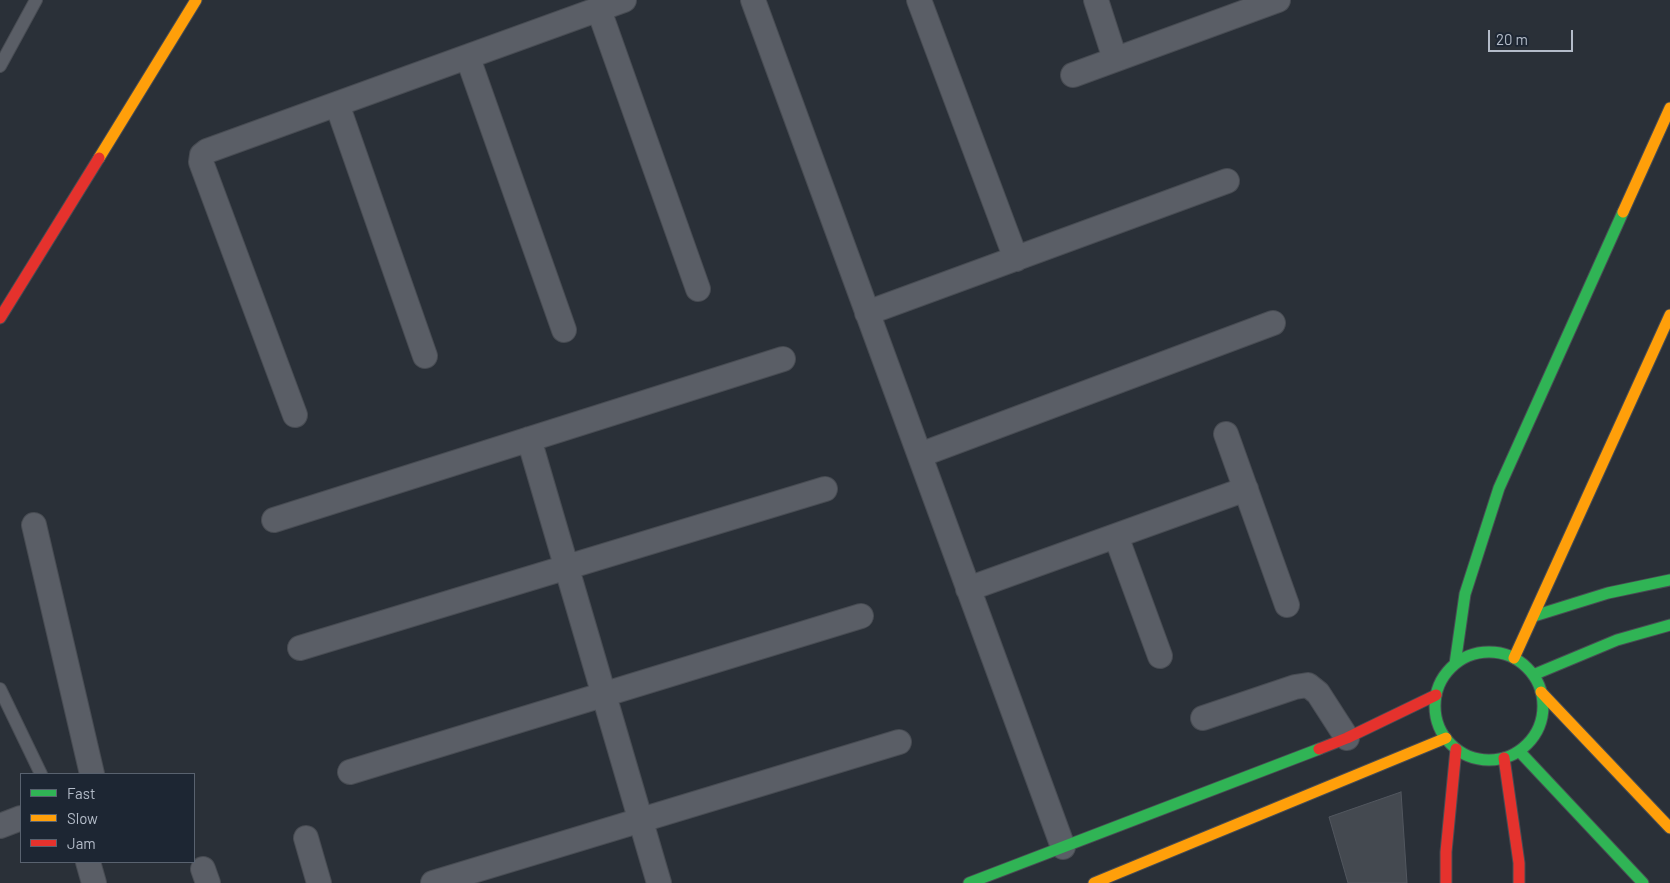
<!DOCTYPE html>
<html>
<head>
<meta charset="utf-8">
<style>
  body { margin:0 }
  #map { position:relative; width:1670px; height:883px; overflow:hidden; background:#2a3038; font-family:Barlow,sans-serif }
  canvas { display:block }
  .legend { position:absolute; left:20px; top:773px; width:175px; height:90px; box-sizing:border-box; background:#1d2633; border:1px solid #59626f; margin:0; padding:6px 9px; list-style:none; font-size:15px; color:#b4bcc9 }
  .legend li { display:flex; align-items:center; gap:10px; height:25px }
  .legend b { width:25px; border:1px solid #59626f }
  .scale { position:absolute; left:1488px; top:30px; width:85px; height:22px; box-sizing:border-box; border:2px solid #b4bcc9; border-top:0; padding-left:6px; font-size:15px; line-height:18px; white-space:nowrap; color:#b4bcc9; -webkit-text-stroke:4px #1d2633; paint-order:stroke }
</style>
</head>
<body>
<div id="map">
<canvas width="1670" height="883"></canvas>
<ul class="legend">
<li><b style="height:6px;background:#30b455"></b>Fast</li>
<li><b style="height:6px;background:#ff9f0a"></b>Slow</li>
<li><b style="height:6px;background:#e5322d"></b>Jam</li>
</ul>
<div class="scale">20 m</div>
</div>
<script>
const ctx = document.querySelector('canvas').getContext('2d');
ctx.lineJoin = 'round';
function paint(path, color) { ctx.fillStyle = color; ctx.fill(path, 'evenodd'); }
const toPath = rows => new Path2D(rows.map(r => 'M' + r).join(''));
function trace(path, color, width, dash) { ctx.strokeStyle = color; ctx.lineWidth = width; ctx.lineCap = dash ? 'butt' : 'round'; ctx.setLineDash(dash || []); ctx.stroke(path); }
const building = toPath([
  [1401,792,1407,883,1348,883,1329,817,1401,792]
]);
paint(building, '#444950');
trace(building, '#52575f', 1);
const lane = toPath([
  [0,66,36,0],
  [0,689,41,774]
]);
const street = toPath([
  [753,0,1063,847],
  [919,0,1016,259],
  [1096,0,1115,59],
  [599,10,698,289],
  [468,58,564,330],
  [1073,75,1278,0],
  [337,104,425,356],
  [867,313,1227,181],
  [295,415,201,162,202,155,207,151,624,0],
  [1226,434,1287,605],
  [529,439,659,883],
  [920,455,1273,323],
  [274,520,783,359],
  [34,525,92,774],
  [1116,536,1160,656],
  [968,589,1246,489],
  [300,648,825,489],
  [1203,718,1295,687,1308,685,1318,693,1347,738],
  [350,772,861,616],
  [0,826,21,818],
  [306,838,319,883],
  [88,862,94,883],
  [203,869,208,883],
  [433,883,899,742]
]);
const fast = toPath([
  [1534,616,1608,593,1670,580],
  '1435 706a54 54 0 1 1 108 0a54 54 0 1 1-108 0Z',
  [1455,664,1465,594,1499,488,1623,212],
  [1533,675,1617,640,1670,625],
  [1519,751,1643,883],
  [969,883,1319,749]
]);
const slow = toPath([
  [99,158,196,0],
  [1623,212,1670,108],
  [1514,658,1670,315],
  [1541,692,1670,828],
  [1094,883,1446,738]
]);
const jam = toPath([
  [0,318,99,158],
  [1319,749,1347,738,1436,695],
  [1504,758,1519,863,1519,883],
  [1446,883,1446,852,1456,749]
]);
trace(lane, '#484c53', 14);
trace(street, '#484c53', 26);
trace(fast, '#484c53', 13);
trace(slow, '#484c53', 13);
trace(jam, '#484c53', 13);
trace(lane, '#5a5e66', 12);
trace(street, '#5a5e66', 24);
trace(fast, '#30b455', 11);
trace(slow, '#ff9f0a', 11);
trace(jam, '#e5322d', 11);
</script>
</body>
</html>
